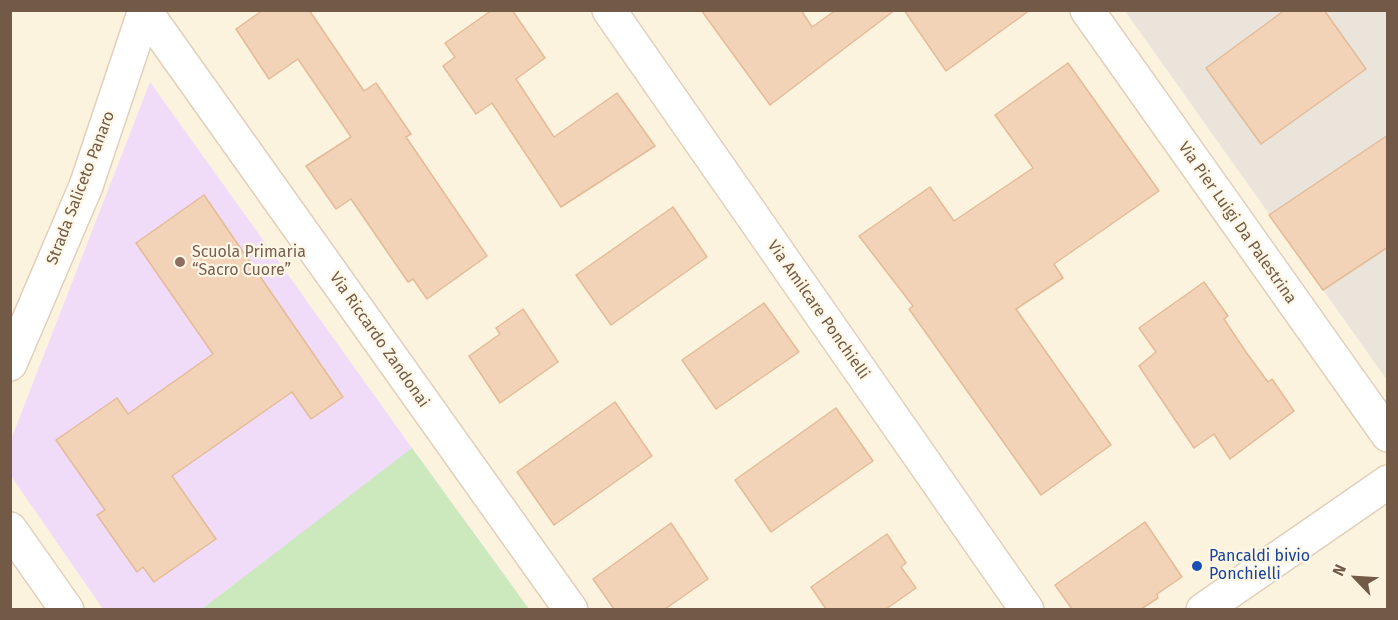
<!DOCTYPE html>
<html>
<head>
<meta charset="utf-8">
<style>
  body { margin:0 }
  #map { position:relative; width:1398px; height:620px; overflow:hidden; background:#fcf3df; font-family:"Fira Sans",sans-serif }
  canvas { display:block }
  .frame { position:absolute; inset:0; border:12px solid #725a47; pointer-events:none }
  .north { position:absolute; left:1326px; top:548px; width:60px; height:60px; -webkit-text-stroke:4px #fff7e5; paint-order:stroke; rotate:295deg; font-size:16px; font-weight:700; line-height:24px; text-align:center; color:#725a47 }
  .north::after { content:''; display:block; margin:auto; width:21px; height:27px; background:#725a47; clip-path:polygon(50% 0,100% 100%,50% 72%,0 100%) }
</style>
</head>
<body>
<div id="map">
<canvas width="1398" height="620"></canvas>
<div class="frame"></div>
<div class="north">N</div>
</div>
<script>
const ctx = document.querySelector('canvas').getContext('2d');
ctx.lineJoin = 'round';
function paint(path, color) { ctx.fillStyle = color; ctx.fill(path, 'evenodd'); }
const toPath = rows => new Path2D(rows.map(r => 'M' + r).join(''));
function trace(path, color, width, dash) { ctx.strokeStyle = color; ctx.lineWidth = width; ctx.lineCap = dash ? 'butt' : 'round'; ctx.setLineDash(dash || []); ctx.stroke(path); }
function drawText(font, color, halo, rows, align = 'center') {
  ctx.font = font + ' "Fira Sans",sans-serif'; ctx.lineWidth = 4.5; ctx.setLineDash([]); ctx.textBaseline = 'middle'; ctx.strokeStyle = halo; ctx.fillStyle = color; for (const [text, x, y, turn = 0] of rows) {
    ctx.save(); ctx.translate(x, y); ctx.rotate((+turn || 0) * Math.PI / 180); ctx.textAlign = isNaN(turn) ? turn : align; if (halo) ctx.strokeText(text, 0, 0); ctx.fillText(text, 0, 0); ctx.restore();
  }
}
paint(toPath([
  [1125,11,1387,11,1387,380]
]), '#eae4db');
paint(toPath([
  [150,82,412,448,529,609,103,609,11,476,10,442]
]), '#f0dcf8');
paint(toPath([
  [412,448,529,609,201,609,202,609]
]), '#cce9be');
const building = toPath([
  [263,10,309,10,364,91,376,83,411,134,406,137,487,256,427,299,413,279,408,282,351,199,336,209,306,166,351,137,298,59,269,79,236,29,263,10],
  [492,10,512,10,545,58,516,79,554,137,617,93,655,146,561,207,492,103,476,114,443,66,455,57,445,43,492,10],
  [701,10,801,10,812,27,836,10,895,10,770,105,701,10],
  [904,10,1030,10,946,71,904,10],
  [1285,10,1324,10,1366,69,1261,144,1206,68,1285,10],
  [1068,63,1159,191,1054,264,1063,278,1016,309,1111,445,1041,495,909,309,913,306,859,236,930,187,954,221,1033,168,995,115,1068,63],
  [1388,135,1388,247,1323,290,1269,215,1388,135],
  [204,195,343,397,311,419,292,392,172,476,216,539,154,582,143,567,137,572,97,515,105,510,56,440,117,398,128,414,213,354,136,243,204,195],
  [673,207,707,257,611,325,576,275,673,207],
  [1204,282,1228,316,1224,319,1246,352,1268,382,1272,379,1294,411,1230,459,1214,434,1194,448,1139,366,1156,352,1139,328,1204,282],
  [764,303,799,352,716,409,682,360,764,303],
  [523,309,558,362,500,403,469,356,500,334,496,328,523,309],
  [615,402,652,456,554,525,517,472,615,402],
  [836,408,873,461,771,532,735,480,836,408],
  [1145,522,1182,577,1157,594,1158,598,1141,609,1072,609,1055,585,1145,522],
  [671,523,708,579,665,609,614,609,593,579,671,523],
  [887,534,906,563,901,567,916,588,886,609,826,609,811,587,887,534]
]);
paint(building, '#f2d3b7');
trace(building, '#e4bb97', 1.5);
const minor = toPath([
  [609,10,1027,610],
  [1087,10,1388,435],
  [145,11,571,610],
  [10,364,86,186,145,10],
  [10,529,67,610],
  [1203,610,1388,482]
]);
trace(minor, '#e0d0bb', 36);
trace(minor, '#fff', 33);
for (const [x, y, r, color] of [
  [180,262,6,"#8d6e63"],
  [1197,566,6,"#1a4fb4"]
]) { const dot = new Path2D(); dot.arc(x, y, r, 0, 2 * Math.PI); ctx.fillStyle = color; ctx.fill(dot); trace(dot, '#fff7e5', 2); }
drawText('16px', '#725a47', '#fff7e5', [
  ["Strada Saliceto Panaro",81,188,-69],
  ["Via Pier Luigi Da Palestrina",1237,223,55],
  ["Via Amilcare Ponchielli",818,310,55],
  ["Via Riccardo Zandonai",379,340,55]
]);
drawText('16px', '#785e54', '#fff7e5', [
  ["Scuola Primaria",192,253],
  ["“Sacro Cuore”",192,271]
], 'left');
drawText('16px', '#164399', '#fff7e5', [
  ["Pancaldi bivio",1209,557],
  ["Ponchielli",1209,575]
], 'left');
</script>
</body>
</html>
